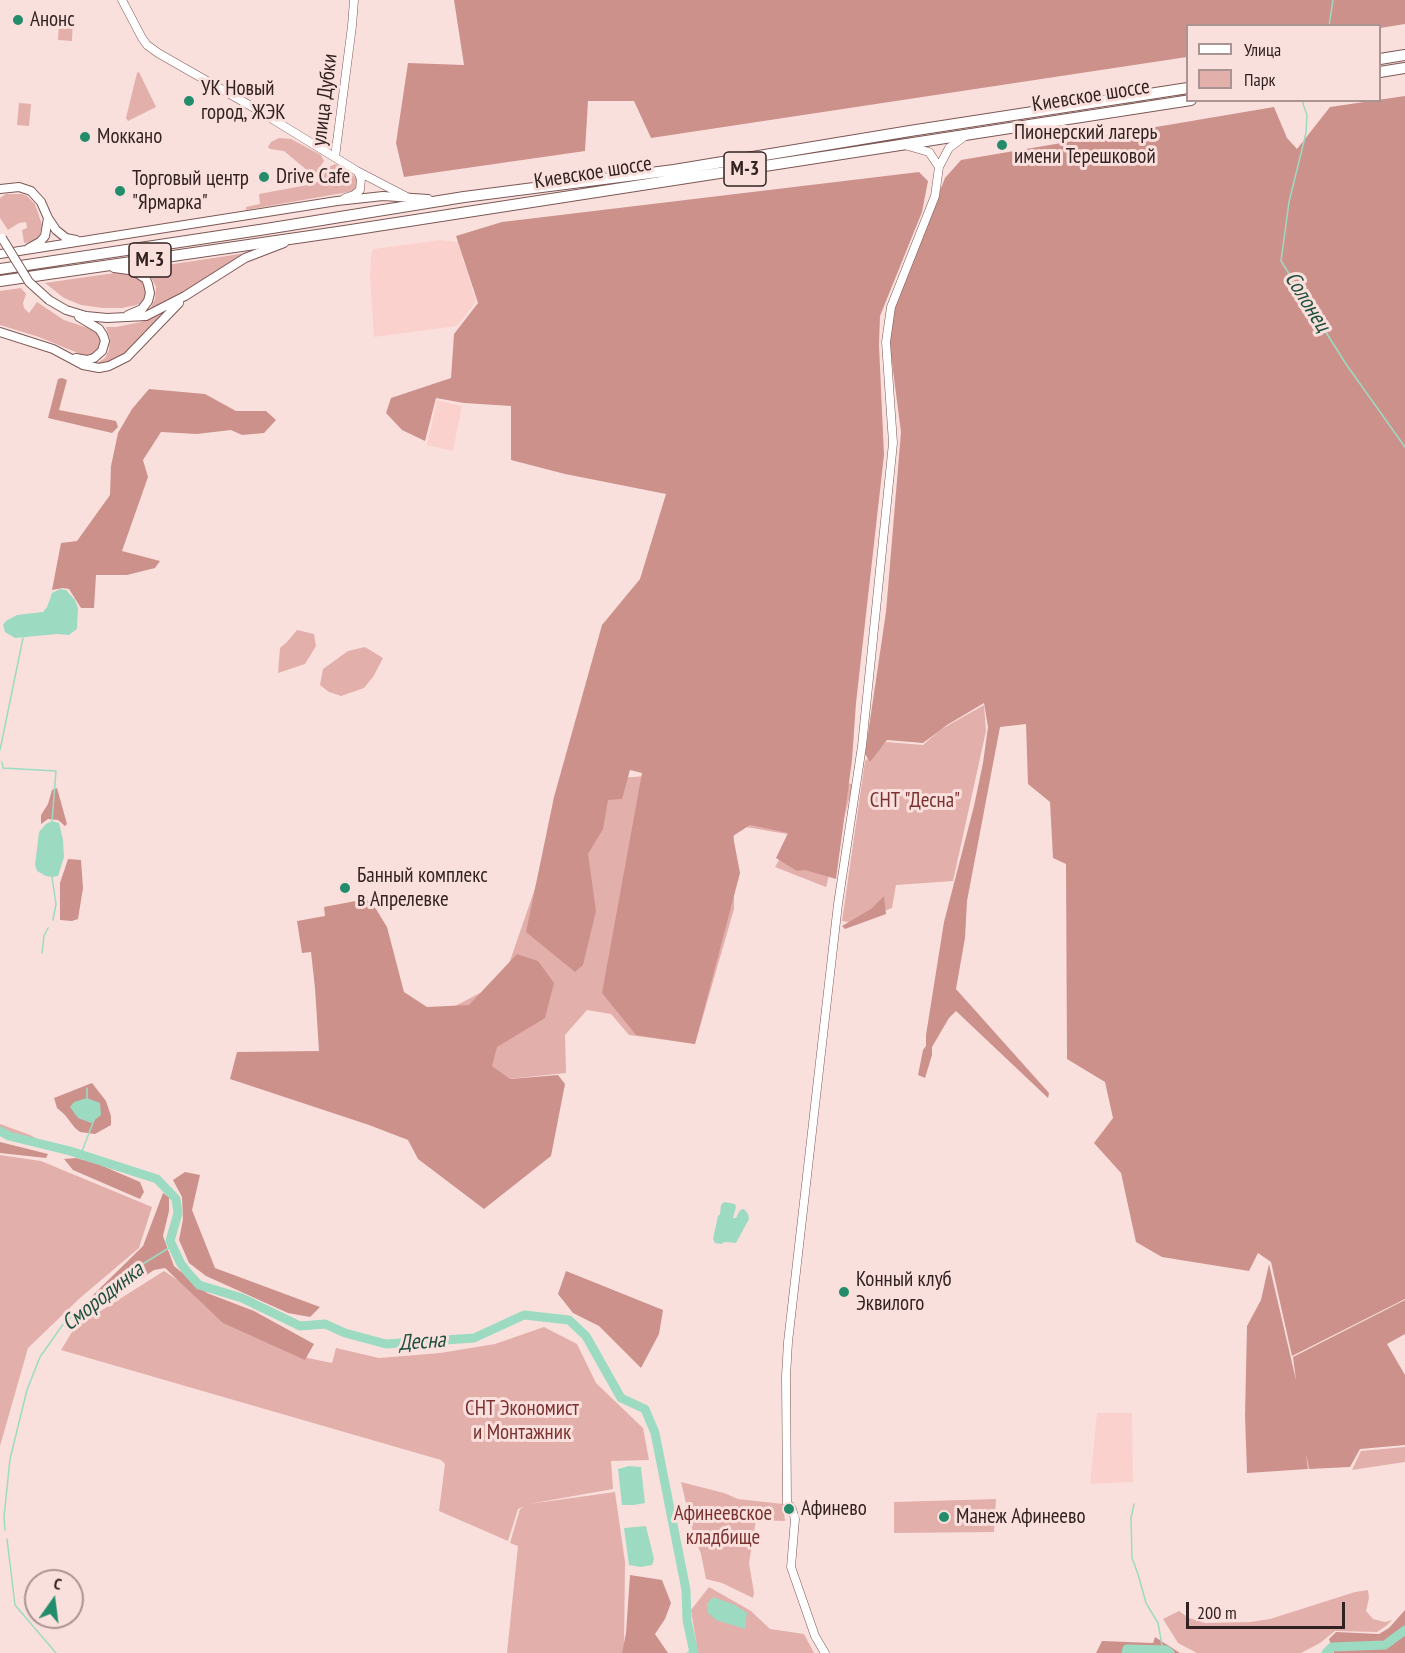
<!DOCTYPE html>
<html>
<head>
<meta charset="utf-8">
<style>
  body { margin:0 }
  #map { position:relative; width:1405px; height:1653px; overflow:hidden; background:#fae0dd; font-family:"PT Sans Narrow",sans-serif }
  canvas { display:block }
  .legend { position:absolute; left:1186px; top:24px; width:195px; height:78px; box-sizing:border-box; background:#fae0dd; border:2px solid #aa9492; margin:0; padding:8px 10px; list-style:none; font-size:18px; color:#322221 }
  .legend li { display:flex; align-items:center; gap:12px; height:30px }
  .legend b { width:30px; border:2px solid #aa9492 }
  .north { position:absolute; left:24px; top:1569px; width:60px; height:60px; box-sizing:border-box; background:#fae0dd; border:2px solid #aa9492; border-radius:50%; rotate:14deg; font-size:16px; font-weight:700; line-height:24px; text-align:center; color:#322221 }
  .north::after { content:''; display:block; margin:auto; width:21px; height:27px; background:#238d6b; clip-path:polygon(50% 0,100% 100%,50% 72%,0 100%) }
  .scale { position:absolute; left:1186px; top:1602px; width:159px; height:27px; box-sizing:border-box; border:3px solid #322221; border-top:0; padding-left:8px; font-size:18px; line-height:21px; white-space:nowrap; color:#322221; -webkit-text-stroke:4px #fae0dd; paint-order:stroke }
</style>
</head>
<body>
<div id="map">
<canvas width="1405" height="1653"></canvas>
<ul class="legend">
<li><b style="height:8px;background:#fff"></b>Улица</li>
<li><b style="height:16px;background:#e3afab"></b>Парк</li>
</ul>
<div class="north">С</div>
<div class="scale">200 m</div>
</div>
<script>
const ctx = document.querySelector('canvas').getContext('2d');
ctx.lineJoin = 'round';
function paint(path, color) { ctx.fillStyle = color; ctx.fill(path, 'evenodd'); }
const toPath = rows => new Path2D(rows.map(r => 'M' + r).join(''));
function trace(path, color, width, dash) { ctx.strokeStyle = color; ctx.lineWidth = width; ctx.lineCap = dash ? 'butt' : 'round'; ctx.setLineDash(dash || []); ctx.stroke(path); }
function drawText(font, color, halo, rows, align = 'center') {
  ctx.font = font + ' "PT Sans Narrow",sans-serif'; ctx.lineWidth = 6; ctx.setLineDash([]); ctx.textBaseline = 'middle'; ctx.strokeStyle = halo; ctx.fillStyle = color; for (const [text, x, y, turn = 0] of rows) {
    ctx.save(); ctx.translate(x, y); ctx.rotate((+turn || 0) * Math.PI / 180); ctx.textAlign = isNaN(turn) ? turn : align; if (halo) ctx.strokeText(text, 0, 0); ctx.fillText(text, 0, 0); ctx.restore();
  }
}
paint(toPath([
  [440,240,458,242,476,302,457,326,374,337,370,278,371,254,374,249],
  [437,400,462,406,453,451,427,445],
  [1097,1413,1132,1413,1133,1482,1090,1484]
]), '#fbd1cd');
paint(toPath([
  [59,18,73,18,72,41,58,40],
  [139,72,156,107,128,121,126,118,137,73],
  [19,103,31,104,29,126,17,125],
  [279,138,291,139,321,155,324,161,314,176,284,151,270,149,268,147,271,142],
  [335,164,350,172,357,179,356,188,354,191,246,210,246,207,260,204,259,194,313,184,319,181,329,167],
  [6,194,22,194,27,196,35,204,42,225,40,234,34,241,24,243,22,230,27,228,26,222,19,223,8,230,0,218,0,198],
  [246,253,170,300,149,311,155,299,156,287,151,277,141,269],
  [121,272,134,275,145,283,146,294,145,299,141,304,122,308,103,308,81,305,64,298,45,283],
  [21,288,26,294,23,303,24,308,29,313,37,302,64,320,94,330,99,337,100,341,98,349,92,354,87,355,80,354,39,337,0,325,0,291],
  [164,312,126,353,115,361,94,365,105,358,109,350,110,339,106,327,116,327,141,322],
  [297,630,314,634,316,646,305,664,278,673,280,648,287,642],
  [365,647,383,658,373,677,364,688,341,696,329,692,320,685,323,669,348,651],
  [984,705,986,731,953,881,896,885,892,908,854,923,842,921,865,761,886,742,923,745,940,730],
  [671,774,785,778,853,784,826,887,775,867,793,835,734,825,734,909,695,1044,629,1035,611,1014,587,1010,565,1035,566,1073,499,1080,434,1017,503,981,549,848,569,782],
  [0,1124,30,1135,45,1143,46,1149,33,1145,9,1135,0,1129],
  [0,1155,41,1161,152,1207,139,1248,80,1298,28,1348,0,1446],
  [164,1271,280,1347,308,1358,332,1363,336,1348,379,1358,440,1353,495,1344,544,1327,577,1344,596,1383,643,1428,649,1460,611,1461,613,1489,529,1504,615,1492,625,1562,624,1653,507,1653,518,1546,510,1543,520,1509,525,1506,518,1509,508,1541,439,1511,445,1464,441,1460,61,1350,83,1314,99,1312],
  [1405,1447,1405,1462,1352,1470,1361,1451],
  [681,1482,724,1493,738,1499,783,1504,785,1521,756,1520,749,1563,754,1593,753,1598,722,1583,706,1579,701,1554,693,1533],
  [996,1499,994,1532,894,1533,894,1502],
  [709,1587,751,1611,770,1629,804,1634,814,1653,698,1653,691,1610],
  [1368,1590,1369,1598,1366,1611,1373,1619,1385,1622,1392,1620,1386,1626,1377,1632,1335,1631,1320,1643,1301,1653,1197,1653,1178,1643,1163,1619,1179,1611,1189,1618,1205,1623,1250,1622,1270,1619,1355,1592]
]), '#e3afab');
paint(toPath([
  [454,0,1405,0,1405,24,1380,28,1380,26,1188,26,1187,57,651,138,634,101,588,101,585,151,404,177,396,143,408,63,464,65],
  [1405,96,1405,1299,1292,1356,1271,1262,1258,1253,1249,1271,1162,1257,1136,1242,1121,1173,1094,1143,1113,1118,1105,1082,1067,1059,1066,864,1053,858,1050,802,1028,784,1026,724,1000,727,967,901,965,938,956,989,1049,1093,1048,1098,956,1011,949,1018,932,1047,932,1055,925,1078,918,1075,923,1050,926,1046,926,1035,944,922,974,806,983,763,988,727,984,703,947,725,923,743,887,740,870,762,865,754,886,612,901,432,889,340,894,308,945,178,961,160,1274,107,1287,138,1297,149,1330,107],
  [919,172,928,181,922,212,880,316,879,345,884,455,856,703,852,760,836,879,805,870,797,871,776,858,788,833,750,825,733,836,740,873,695,1044,636,1035,602,993,642,773,630,770,622,799,608,800,603,829,588,854,596,911,583,965,575,972,526,932,554,797,602,625,640,579,666,494,565,474,511,460,511,406,464,403,436,398,425,441,402,430,386,413,391,398,451,378,454,334,478,303,456,236,502,222],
  [62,378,67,380,59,410,116,421,118,427,112,433,48,418,58,379],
  [149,389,205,394,236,411,266,411,276,420,264,433,242,435,231,430,197,434,161,432,143,460,148,477,122,551,160,561,155,568,127,575,96,575,94,608,81,608,69,589,63,588,52,590,61,543,77,541,110,495,111,466,118,433,132,409],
  [57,788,67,824,65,826,58,820,48,819,41,824,41,815,48,804,52,790],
  [68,859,81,860,83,888,78,919,72,921,60,920,60,883],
  [884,896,886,914,845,929,842,926,871,909],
  [366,899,376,909,387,927,404,992,427,1007,469,1005,517,954,538,961,554,983,545,1018,497,1047,492,1066,510,1079,558,1075,565,1084,551,1156,484,1209,418,1159,408,1140,369,1125,230,1079,237,1052,319,1051,315,988,311,952,302,953,297,921,325,916,324,907],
  [92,1083,106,1101,111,1116,111,1125,95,1134,80,1132,75,1128,65,1115,57,1108,54,1098],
  [0,1142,48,1154,46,1158,0,1153],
  [76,1158,98,1164,140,1182,144,1192,140,1199,73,1170,64,1159],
  [185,1172,200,1175,192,1210,215,1268,320,1307,310,1317,288,1313,206,1276,189,1263,179,1240,183,1219,182,1197,173,1180],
  [163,1193,169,1197,169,1211,163,1236,174,1266,207,1293,254,1311,314,1344,305,1360,223,1323,165,1268,154,1270,94,1310,86,1302,143,1246],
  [1269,1264,1296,1380,1293,1357,1405,1300,1405,1334,1387,1344,1405,1375,1405,1445,1360,1449,1350,1467,1309,1469,1306,1454,1308,1469,1247,1473,1245,1415,1247,1326,1261,1300],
  [566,1271,663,1310,659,1334,641,1368,599,1326,573,1313,558,1294],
  [630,1575,662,1580,671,1603,665,1619,655,1634,668,1653,622,1653,626,1633],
  [1405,1610,1405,1653,1334,1653,1329,1639,1336,1632,1379,1634,1389,1628],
  [1155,1637,1180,1653,1096,1653,1102,1641,1153,1643]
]), '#cd918c');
paint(toPath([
  [60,589,66,590,75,600,78,608,77,629,69,635,57,634,15,638,5,632,3,625,6,621,17,615,43,612,47,607,52,593],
  [52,821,59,823,63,840,64,857,58,876,52,877,46,876,37,871,35,865,39,832,46,824],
  [87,1098,100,1103,101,1115,91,1123,78,1118,70,1107,74,1102],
  [724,1202,735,1204,736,1207,733,1218,736,1218,740,1210,744,1209,748,1214,749,1219,736,1243,725,1242,721,1244,715,1243,713,1239,718,1216,720,1214,721,1205],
  [629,1466,641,1467,645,1503,634,1505,622,1505,618,1469],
  [646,1526,654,1559,652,1565,641,1567,629,1565,624,1528],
  [713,1597,735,1605,747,1613,745,1629,716,1620,708,1613,707,1604]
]), '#9cdbc1');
trace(toPath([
  [1329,26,1333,0],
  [1304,100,1303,104,1307,115,1306,133,1289,202,1281,261,1346,364,1405,447],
  [0,750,23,638],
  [2,762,3,768,56,771,52,821],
  [52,877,56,904,53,920],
  [42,953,44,936,48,928],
  [87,1088,87,1099],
  [81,1154,94,1120],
  [1134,1504,1131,1518,1132,1558,1138,1574,1146,1603,1158,1623,1163,1651],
  [5,1530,4,1517,10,1459,27,1390,40,1357,64,1323,120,1278,172,1246],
  [7,1539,15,1605,56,1653],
  [687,1653,693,1649]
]), '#9cdbc1', 1.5);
trace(toPath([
  [0,1131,9,1136,70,1151,157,1179,176,1199,178,1213,170,1241,181,1264,189,1274,199,1285,242,1298,300,1326,325,1324,345,1333,386,1344,474,1338,524,1315,569,1320,586,1336,621,1398,645,1409,655,1433,686,1590,687,1620,694,1653],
  [1126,1653,1127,1649,1166,1650,1170,1653],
  [1326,1653,1332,1647,1385,1645,1405,1630]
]), '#9cdbc1', 9);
const tertiary = toPath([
  [122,0,142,38,147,45,158,53,256,109,357,171,407,197],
  [908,146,929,152,939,167],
  [335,157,352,26,354,0],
  [345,198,354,195,360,190,361,179,358,172],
  [825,1653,815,1636,791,1567,795,1519,792,1509,787,1503,786,1376,788,1342,838,904,862,746,893,443,886,342,891,307,935,196,939,167,949,148,965,136]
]);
const secondary = toPath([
  [0,189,19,187,31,191,41,202,48,218,56,230,66,238,76,240],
  [29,248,40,242,45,236,48,218],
  [0,254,337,201,383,196,428,199],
  [114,268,129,270,135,272,146,279,148,284,150,293,148,301,142,309,128,315],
  [49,300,66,310,86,316,107,318,146,316,185,296,245,258,284,243],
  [0,332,53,349,83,365,99,368,109,366,127,357,179,303],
  [76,358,87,360,94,358,102,351,105,341,103,335,99,329,79,317]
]);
const trunk = toPath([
  [1380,59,1405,55],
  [1380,72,1405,68],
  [0,269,266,229,464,197,674,170,910,131,1188,88],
  [0,281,338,232,1191,100]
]);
trace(tertiary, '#7d5855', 9);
trace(secondary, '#7d5855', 10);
trace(trunk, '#7d5855', 12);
trace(tertiary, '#fff', 8);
trace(secondary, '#fff', 8);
trace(trunk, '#fff', 10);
const secondaryBridge = toPath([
  [2,238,29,282,49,300]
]);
trace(secondaryBridge, '#7d5855', 10, []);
trace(secondaryBridge, '#fff', 8);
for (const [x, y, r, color] of [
  [18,20,6,"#238d6b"],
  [189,101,6,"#238d6b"],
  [85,137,6,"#238d6b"],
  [1002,145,6,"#238d6b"],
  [264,177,6,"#238d6b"],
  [120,191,6,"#238d6b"],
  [345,888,6,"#238d6b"],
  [844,1292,6,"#238d6b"],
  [789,1509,6,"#238d6b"],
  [944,1517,6,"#238d6b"]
]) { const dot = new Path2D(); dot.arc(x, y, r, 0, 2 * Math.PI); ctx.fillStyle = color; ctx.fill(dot); trace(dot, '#fae0dd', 2); }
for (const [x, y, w] of [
  [745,169,42],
  [150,260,42]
]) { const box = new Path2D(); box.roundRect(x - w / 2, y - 17, w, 34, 4.5); ctx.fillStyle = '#fae0dd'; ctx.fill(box); trace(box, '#322221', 1.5); }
drawText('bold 20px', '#322221', null, [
  ["М-3",745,169],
  ["М-3",150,260]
]);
drawText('21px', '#322221', '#fae0dd', [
  ["Анонс",30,20],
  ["УК Новый",201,89],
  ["город, ЖЭК",201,113],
  ["Пионерский лагерь",1014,133],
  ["имени Терешковой",1014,157],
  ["Моккано",97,137],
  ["Drive Cafe",276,177],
  ["Торговый центр",132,179],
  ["\"Ярмарка\"",132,203],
  ["Банный комплекс",357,876],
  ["в Апрелевке",357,900],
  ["Конный клуб",856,1280],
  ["Эквилого",856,1304],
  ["Афинево",801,1509],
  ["Манеж Афинеево",956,1517]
], 'left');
drawText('21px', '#322221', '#fae0dd', [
  ["Киевское шоссе",1091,96,-9],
  ["улица Дубки",325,100,-83],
  ["Киевское шоссе",593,173,-9]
]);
drawText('21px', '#7a302e', '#fae0dd', [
  ["СНТ \"Десна\"",915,801],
  ["СНТ Экономист",522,1409],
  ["и Монтажник",522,1433],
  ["Афинеевское",723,1514],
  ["кладбище",723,1538]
]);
drawText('italic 22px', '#1e503e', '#fae0dd', [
  ["Солонец",1307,302,58],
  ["Смородинка",103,1297,-38],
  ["Десна",422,1342,-4]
]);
</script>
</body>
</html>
